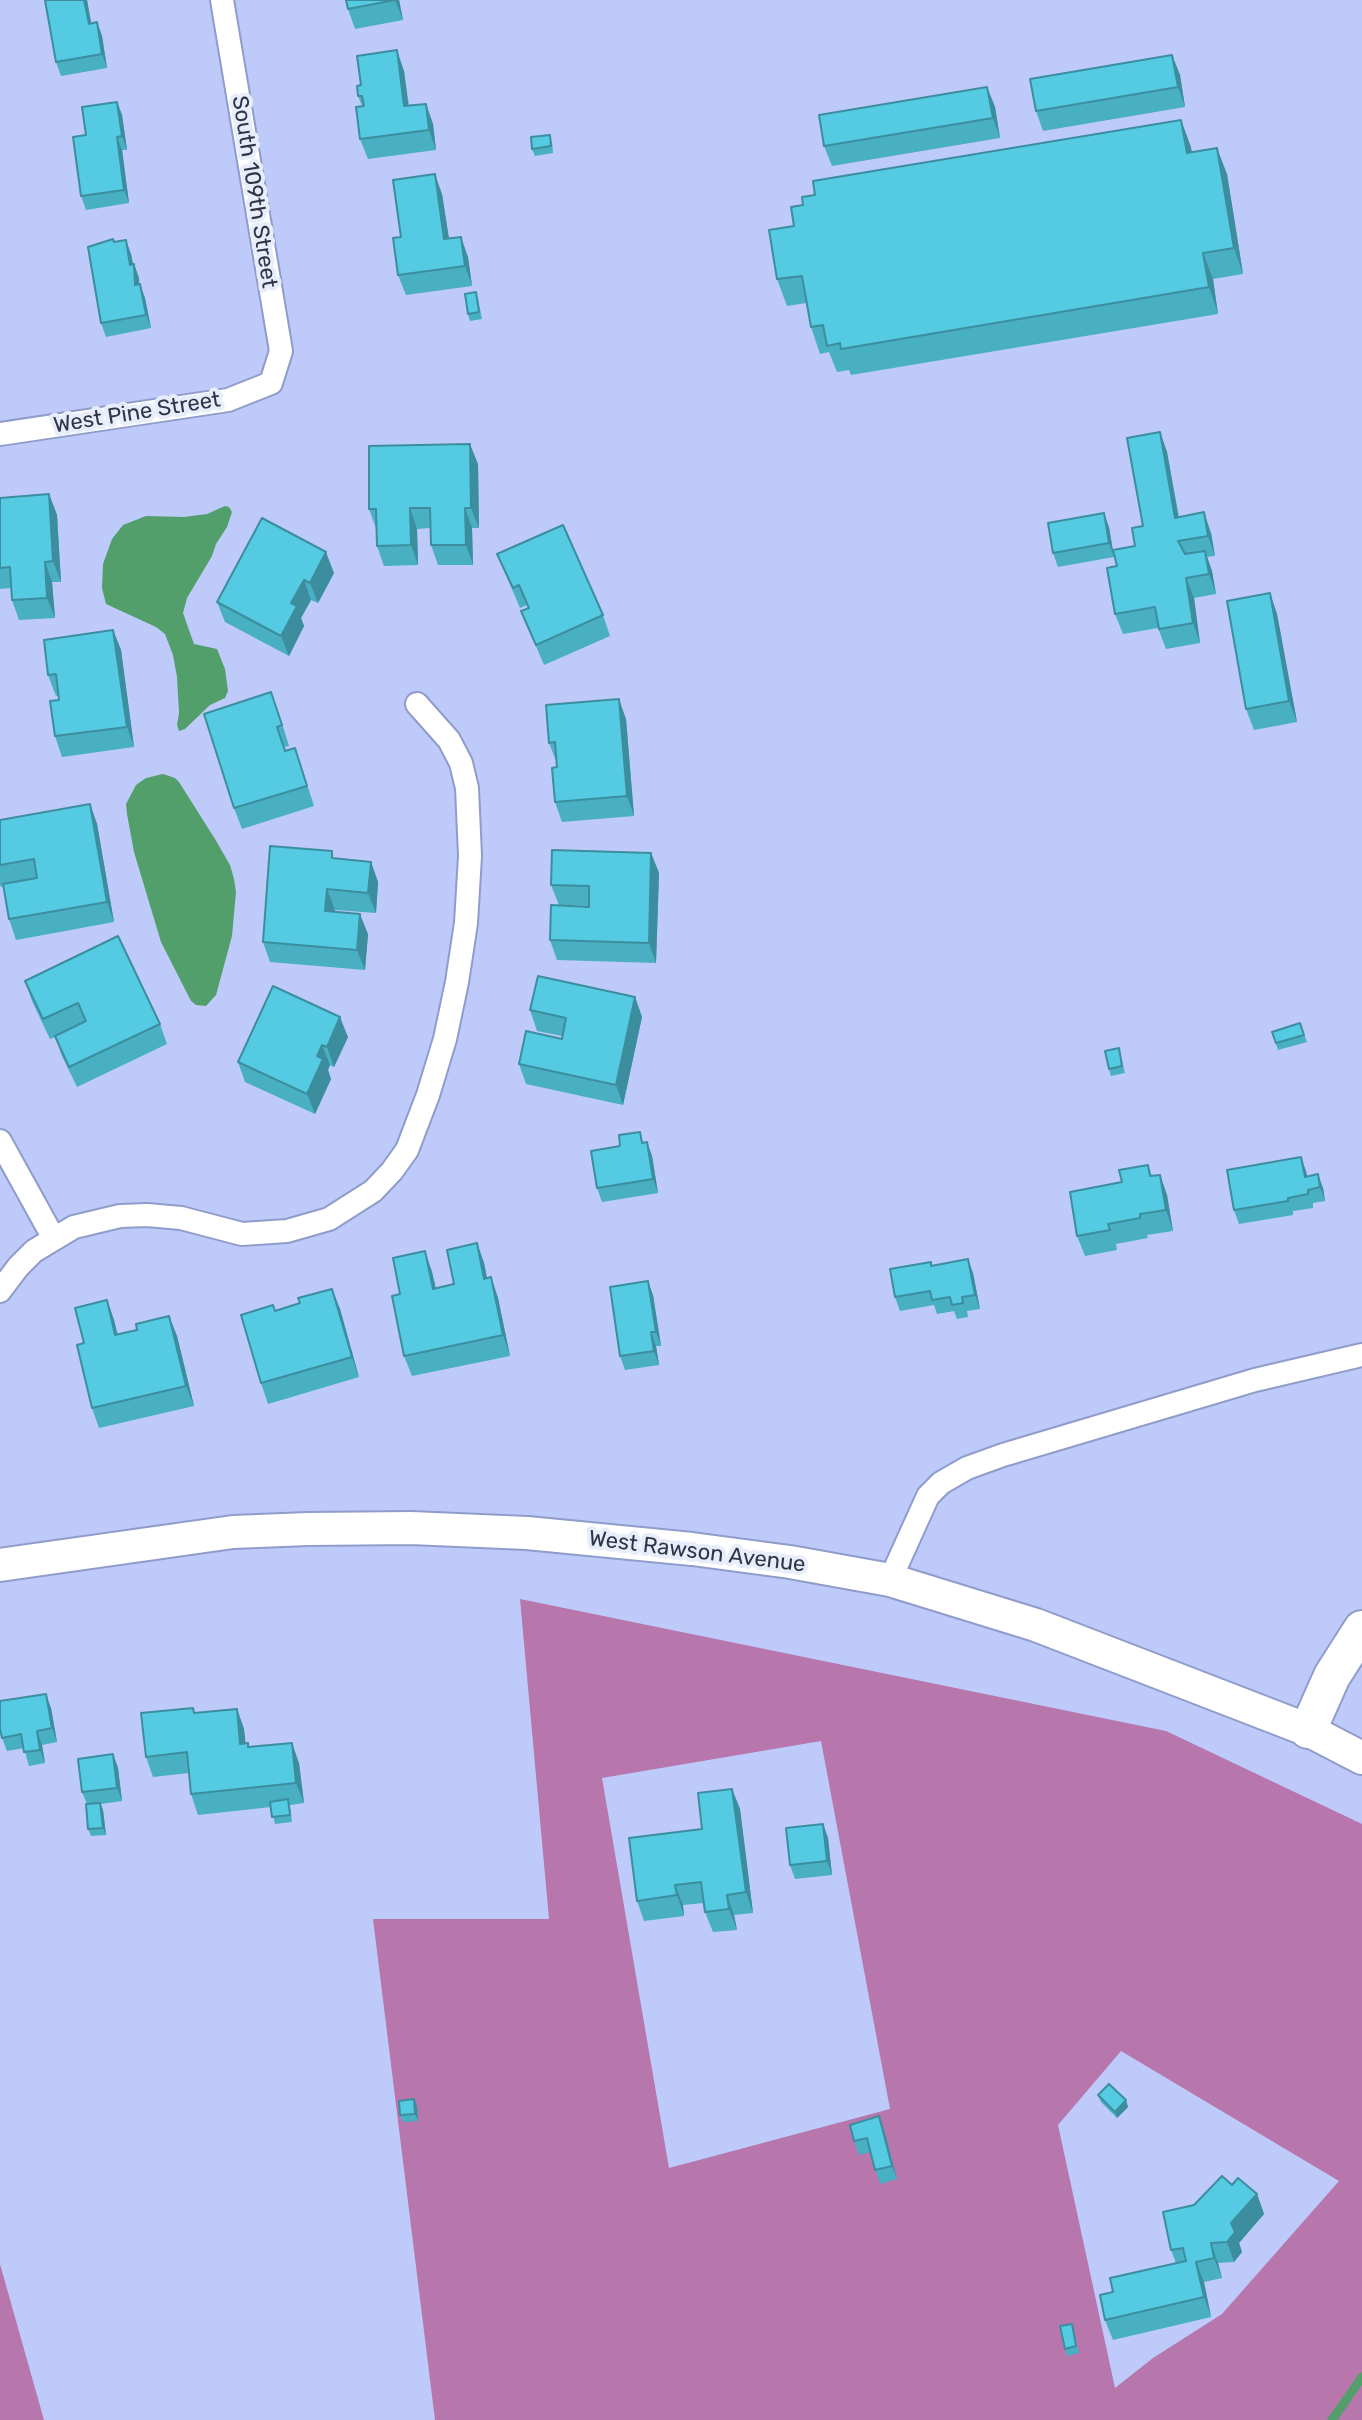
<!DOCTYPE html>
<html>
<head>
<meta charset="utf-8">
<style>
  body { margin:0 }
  canvas { display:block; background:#bdcafa }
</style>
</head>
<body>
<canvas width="1362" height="2420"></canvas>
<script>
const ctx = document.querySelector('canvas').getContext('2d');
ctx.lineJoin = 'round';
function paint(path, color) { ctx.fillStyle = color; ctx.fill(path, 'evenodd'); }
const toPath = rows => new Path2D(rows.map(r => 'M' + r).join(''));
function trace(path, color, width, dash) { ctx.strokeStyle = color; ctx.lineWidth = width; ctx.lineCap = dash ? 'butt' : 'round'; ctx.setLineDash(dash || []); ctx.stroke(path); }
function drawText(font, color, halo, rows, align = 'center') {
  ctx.font = font + ' Rubik,sans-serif'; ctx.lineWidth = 8; ctx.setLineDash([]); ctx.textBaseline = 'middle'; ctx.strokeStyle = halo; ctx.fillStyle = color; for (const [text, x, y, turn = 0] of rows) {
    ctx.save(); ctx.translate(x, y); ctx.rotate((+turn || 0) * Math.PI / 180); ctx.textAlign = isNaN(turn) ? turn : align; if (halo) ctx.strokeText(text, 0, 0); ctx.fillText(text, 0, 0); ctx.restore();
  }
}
paint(toPath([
  [520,1599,1166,1731,1362,1824,1362,2420,435,2420,373,1919,549,1919],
  [821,1741,890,2109,669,2168,602,1778],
  [1121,2051,1339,2181,1222,2314,1153,2358,1115,2388,1058,2125],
  [0,2264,44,2420,0,2420]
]), '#b776ac');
paint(toPath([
  [225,506,229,507,232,512,227,527,216,544,212,556,187,598,183,613,194,644,217,649,225,669,228,691,225,698,210,705,185,729,179,731,177,725,179,713,177,677,173,655,165,634,156,627,106,604,102,588,103,564,112,539,123,525,146,516,184,517,207,514],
  [163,774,175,778,179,782,215,839,230,865,234,879,236,892,232,936,216,995,206,1006,196,1005,191,1001,161,942,134,852,127,814,126,804,136,785,146,778]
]), '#529f6b');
trace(toPath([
  [1332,2420,1362,2377]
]), '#529f6b', 9);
const street = toPath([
  [0,434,228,400,271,383,281,351,222,0],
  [0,1141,53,1237],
  [0,1291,18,1267,34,1251,74,1227,120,1216,147,1215,181,1218,242,1234,287,1231,329,1219,373,1191,392,1171,407,1150,428,1095,445,1039,457,982,466,923,470,856,467,788,461,763,449,740,417,704],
  [890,1580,928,1496,941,1483,967,1468,1003,1455,1255,1380,1362,1355]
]);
const secondary = toPath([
  [0,1565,233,1532,308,1529,411,1528,527,1533,692,1549,790,1562,890,1580,1036,1625,1308,1730,1362,1758]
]);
const primary = toPath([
  [1308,1730,1332,1676,1362,1629]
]);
trace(street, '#909cc9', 26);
trace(secondary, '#909cc9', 36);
trace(primary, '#909cc9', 40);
trace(street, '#fff', 22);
trace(secondary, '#fff', 32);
trace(primary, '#fff', 36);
paint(toPath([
  [87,0,91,24,97,22,102,36,107,68,61,76,56,62],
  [399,0,403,20,355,29,348,9],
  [1172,55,1180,75,1185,107,1043,131,1036,111],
  [404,71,409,106,426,104,433,124,436,150,368,159,360,139,362,106,358,96],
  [987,87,995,107,1000,138,832,166,824,146],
  [117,102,122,115,127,150,122,150,129,203,86,210,81,196,86,135],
  [1181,120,1192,152,1227,174,1243,274,1213,279,1218,314,851,375,849,370,837,372,829,352,820,354,811,327,806,303,787,306,777,279,794,226,803,205],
  [552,141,553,153,535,156,532,149],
  [442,194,449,238,468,257,472,286,406,295,398,275,401,237],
  [114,242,131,254,133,264,134,264,139,278,139,284,145,298,151,328,106,337,101,323],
  [478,299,482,319,470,321,468,314],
  [1160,432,1167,452,1179,517,1211,533,1215,556,1207,557,1212,571,1216,594,1194,598,1200,643,1166,649,1158,628,1123,634,1115,614,1117,566,1135,546,1143,526],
  [478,464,479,528,472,528,473,565,438,565,431,545,430,528,417,529,418,565,384,566,377,546,376,528,369,509],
  [49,494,57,515,61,582,52,582,55,618,19,620,12,600,11,588,0,589,0,498],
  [1109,527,1114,557,1058,567,1053,553],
  [497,554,603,615,610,636,544,665,521,611,528,609,527,605,520,608],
  [334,573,318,603,311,600,301,618,304,626,289,656,225,622,217,602],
  [1270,593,1277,614,1297,722,1254,730,1246,709],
  [113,630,121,650,134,747,62,757,55,736,59,695,56,696,48,675],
  [279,713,289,746,285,747,286,751,302,768,314,806,242,829,234,808],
  [626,719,634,816,562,822,555,802,557,763,549,743],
  [90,804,97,824,114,922,16,940,9,919,3,886,1,887,0,885,0,820],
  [651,853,659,873,656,963,557,960,550,940,589,906,559,905,551,885],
  [335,858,371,862,378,882,376,913,335,910,335,912,368,934,365,970,270,962,263,942],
  [25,981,160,1024,167,1044,77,1087,62,1056,55,1037,50,1039,32,1001],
  [635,997,642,1017,623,1105,526,1084,519,1064,562,1039,562,1036,537,1031,530,1010],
  [1300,1023,1307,1042,1278,1050,1272,1032],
  [348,1037,334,1067,330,1065,328,1070,331,1079,315,1114,245,1082,238,1062],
  [1119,1048,1125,1073,1111,1076,1109,1069],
  [640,1132,643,1143,647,1142,652,1156,658,1193,602,1202,597,1188,620,1146],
  [1148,1165,1152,1176,1160,1175,1167,1195,1173,1231,1147,1235,1148,1238,1116,1244,1117,1250,1085,1256,1077,1236,1122,1182],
  [1306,1171,1307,1176,1323,1188,1325,1201,1313,1203,1313,1208,1293,1211,1293,1215,1239,1224,1234,1210],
  [477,1243,484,1263,487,1278,491,1277,498,1298,510,1356,412,1376,404,1356,400,1294,425,1251,432,1272,436,1288,454,1284],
  [931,1262,932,1266,973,1273,980,1309,967,1311,968,1317,957,1319,954,1311,937,1314,934,1305,900,1311,895,1297],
  [332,1289,340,1309,359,1377,268,1404,261,1383,275,1311,300,1303],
  [653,1295,661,1346,656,1346,659,1365,625,1370,620,1356],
  [107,1300,114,1320,118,1335,137,1330,169,1316,177,1336,194,1406,99,1428,92,1408,84,1343],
  [51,1708,57,1742,42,1745,45,1763,29,1766,24,1748,7,1751,2,1738],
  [237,1709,244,1729,245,1743,249,1747,299,1763,304,1803,290,1805,292,1822,275,1824,271,1807,198,1815,191,1794,189,1773,153,1777,146,1757,195,1713],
  [113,1754,118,1768,122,1801,101,1804,103,1810,106,1835,91,1836,88,1829,87,1804,82,1792],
  [732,1789,740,1809,753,1913,734,1915,737,1930,713,1932,705,1912,704,1903,683,1905,684,1916,644,1921,637,1901,702,1829],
  [823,1824,828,1838,832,1875,795,1879,790,1865],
  [1098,2095,1126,2100,1128,2107,1117,2118,1101,2102],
  [414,2099,417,2106,418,2121,403,2122,400,2115],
  [884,2130,897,2179,880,2184,870,2152,859,2155,854,2141],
  [1257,2194,1264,2214,1239,2243,1242,2252,1234,2262,1218,2263,1222,2278,1204,2282,1211,2317,1113,2340,1105,2320,1113,2292,1176,2263,1171,2250,1194,2205],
  [1072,2324,1079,2353,1067,2356,1065,2349]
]), '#49afc3');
paint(toPath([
  [84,0,87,0,94,38,89,24],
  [395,0,399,0,403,20],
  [97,22,102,36,107,68,102,54],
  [397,50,404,71,411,127,404,106],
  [1172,55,1180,75,1185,107,1178,87],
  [987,87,995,107,1000,138,993,118],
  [117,102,122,115,127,150,122,136],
  [426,104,433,124,436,150,429,130],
  [1181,120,1191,147,1196,180,1187,153],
  [117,137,122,150,129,203,124,190],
  [1217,148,1227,174,1243,274,1234,248],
  [435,174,442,194,452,259,444,239],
  [461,237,468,257,472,286,465,266],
  [126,240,131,254,135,275,134,264,139,278,140,299,130,265],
  [1203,253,1213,279,1218,314,1209,287],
  [140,284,145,298,151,328,146,315],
  [1160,432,1167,452,1182,538,1175,518],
  [470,444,478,464,479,528,471,508],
  [49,494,57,515,61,582,53,561],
  [410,508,417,529,418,565,411,545],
  [465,508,472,528,473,565,466,545],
  [1204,512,1211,533,1215,556,1208,536],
  [1104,513,1109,527,1114,557,1109,543],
  [1205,551,1212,571,1216,594,1209,574],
  [326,552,334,573,318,603,310,583],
  [45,562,52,582,55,618,47,598],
  [1186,578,1194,598,1200,643,1193,623],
  [304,580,311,600,301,618,304,626,289,656,281,636,291,603],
  [1270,593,1277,614,1297,722,1289,701],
  [113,630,121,650,134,747,127,727],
  [619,699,626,719,634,816,627,796],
  [90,804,97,824,114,922,107,902],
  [651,853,659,873,656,963,649,943],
  [371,862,378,882,376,913,368,893],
  [327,889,335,910,333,931,325,911],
  [360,914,368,934,365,970,357,950],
  [635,997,642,1017,623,1105,616,1085],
  [340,1017,348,1037,334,1067,327,1047],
  [322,1045,330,1065,328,1070,331,1079,315,1114,307,1094,317,1056],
  [647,1142,652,1156,658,1193,653,1179],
  [1301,1157,1306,1171,1310,1190,1305,1177],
  [1318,1174,1323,1188,1325,1201,1320,1187],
  [1160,1175,1167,1195,1173,1231,1166,1210],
  [477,1243,484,1263,491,1299,484,1279],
  [425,1251,432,1272,440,1309,433,1289],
  [968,1259,973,1273,980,1309,975,1295],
  [491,1277,498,1298,510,1356,503,1335],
  [648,1281,653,1295,661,1346,656,1332],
  [332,1289,340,1309,359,1377,352,1357],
  [107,1300,114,1320,122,1356,115,1335],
  [169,1316,177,1336,194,1406,186,1386],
  [651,1332,656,1346,659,1365,654,1351],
  [46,1694,51,1708,57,1742,52,1728],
  [237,1709,244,1729,248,1764,240,1744],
  [37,1731,42,1745,45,1763,40,1750],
  [292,1743,299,1763,304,1803,296,1783],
  [113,1754,118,1768,122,1801,117,1788],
  [732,1789,740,1809,753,1913,746,1892],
  [100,1803,103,1810,106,1835,103,1828],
  [823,1824,828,1838,832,1875,827,1861],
  [675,1885,683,1905,684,1916,677,1895],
  [727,1895,734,1915,737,1930,729,1909],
  [414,2099,417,2106,418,2121,415,2114],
  [1126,2100,1128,2107,1117,2118,1115,2112],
  [879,2116,884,2130,897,2179,892,2166],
  [1257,2194,1264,2214,1239,2243,1242,2252,1234,2262,1227,2242,1231,2223],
  [1211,2243,1218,2263,1222,2278,1214,2258],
  [1196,2262,1204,2282,1211,2317,1204,2297]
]), '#3c8e9f');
const building = toPath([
  [45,0,84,0,89,24,97,22,102,54,56,62,45,0],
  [346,0,395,0,348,9,346,0],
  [397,50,404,106,426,104,429,130,360,139,356,107,364,106,362,96,358,96,357,86,361,85,357,56,397,50],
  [1172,55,1178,87,1036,111,1030,79,1172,55],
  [987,87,993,118,824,146,819,115,987,87],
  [117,102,122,136,117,137,124,190,81,196,73,137,86,135,82,107,117,102],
  [1181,120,1187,153,1217,148,1234,248,1203,253,1209,287,841,349,840,343,827,346,823,325,811,327,802,276,777,279,769,230,794,226,791,207,803,205,802,197,815,195,813,181,1181,120],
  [550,135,551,146,532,149,531,137,550,135],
  [435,174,444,239,461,237,465,266,398,275,393,238,401,237,393,180,435,174],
  [113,239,114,242,126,240,130,265,134,264,135,285,140,284,146,315,101,323,88,247,113,239],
  [476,292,479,312,468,314,465,294,476,292],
  [1160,432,1175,518,1204,512,1208,536,1178,541,1185,554,1205,551,1209,574,1186,578,1193,623,1159,629,1155,607,1115,614,1107,568,1117,566,1113,550,1135,546,1132,528,1143,526,1127,438,1160,432],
  [470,444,471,508,465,508,466,545,431,545,430,508,410,508,411,545,377,546,376,509,369,509,369,446,470,444],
  [49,494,53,561,45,562,47,598,12,600,10,567,0,568,0,498,49,494],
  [1104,513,1109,543,1053,553,1048,523,1104,513],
  [262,518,326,552,310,583,304,580,291,603,297,606,281,636,217,602,262,518],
  [563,525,603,615,536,645,521,611,529,608,519,585,513,588,497,554,563,525],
  [1270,593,1289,701,1246,709,1227,601,1270,593],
  [113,630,127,727,55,736,50,701,59,700,56,674,48,675,44,640,113,630],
  [271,692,282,725,277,727,285,751,295,748,307,786,234,808,204,714,271,692],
  [619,699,627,796,555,802,552,768,557,767,555,742,549,743,546,705,619,699],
  [90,804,107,902,9,919,3,884,37,878,34,859,0,865,0,820,90,804],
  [270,846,332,851,332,858,371,862,368,893,327,889,325,911,360,914,357,950,263,942,270,846],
  [552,850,651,853,649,943,550,940,551,905,589,907,589,886,551,885,552,850],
  [118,936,160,1024,69,1067,55,1036,86,1021,78,1003,43,1019,25,981,118,936],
  [538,976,635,997,616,1085,519,1064,526,1031,562,1039,566,1018,530,1010,538,976],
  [273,986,340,1017,327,1047,322,1045,317,1056,323,1059,307,1094,238,1062,273,986],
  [1300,1023,1304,1035,1276,1043,1272,1032,1300,1023],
  [1119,1048,1122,1066,1109,1069,1105,1051,1119,1048],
  [640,1132,642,1143,647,1142,653,1179,597,1188,591,1151,620,1146,619,1135,640,1132],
  [1301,1157,1305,1177,1318,1174,1320,1187,1308,1190,1308,1194,1288,1198,1288,1201,1234,1210,1227,1170,1301,1157],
  [1148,1165,1150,1176,1160,1175,1166,1210,1140,1214,1140,1218,1108,1224,1110,1230,1077,1236,1070,1192,1122,1182,1119,1170,1148,1165],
  [477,1243,484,1279,491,1277,503,1335,404,1356,392,1296,400,1294,393,1258,425,1251,433,1289,454,1284,447,1250,477,1243],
  [968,1259,975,1295,962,1297,963,1303,952,1305,950,1297,932,1300,930,1291,895,1297,890,1269,931,1262,931,1266,968,1259],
  [648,1281,656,1332,651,1332,654,1351,620,1356,610,1287,648,1281],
  [332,1289,352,1357,261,1383,241,1315,273,1305,275,1311,300,1303,298,1298,332,1289],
  [107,1300,115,1335,137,1330,136,1324,169,1316,186,1386,92,1408,77,1345,84,1343,75,1308,107,1300],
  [46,1694,52,1728,37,1731,40,1750,24,1752,21,1734,2,1738,0,1729,0,1701,46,1694],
  [193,1708,194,1713,237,1709,240,1744,248,1743,248,1747,292,1743,296,1783,191,1794,187,1752,146,1757,141,1713,193,1708],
  [113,1754,117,1788,82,1792,78,1759,113,1754],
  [732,1789,746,1892,727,1895,729,1909,705,1912,701,1882,675,1885,677,1895,637,1901,629,1838,702,1829,698,1793,732,1789],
  [288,1799,290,1815,272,1817,270,1802,288,1799],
  [100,1803,103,1828,88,1829,86,1804,100,1803],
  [823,1824,827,1861,790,1865,786,1828,823,1824],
  [1109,2084,1126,2100,1115,2112,1098,2095,1109,2084],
  [414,2099,415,2114,400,2115,399,2101,414,2099],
  [879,2116,892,2166,875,2170,867,2138,854,2141,850,2125,879,2116],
  [1222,2176,1232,2185,1238,2178,1257,2194,1231,2223,1235,2232,1227,2242,1211,2243,1214,2258,1196,2262,1204,2297,1105,2320,1100,2295,1113,2292,1110,2278,1186,2261,1183,2248,1171,2250,1163,2212,1194,2205,1222,2176],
  [1072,2324,1076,2346,1065,2349,1060,2326,1072,2324]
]);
paint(building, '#55cbe3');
trace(building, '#3c8e9f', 2);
drawText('22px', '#2f3447', '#e8edfb', [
  ["South 109th Street",254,192,81],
  ["West Pine Street",137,413,-9],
  ["West Rawson Avenue",697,1552,7]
]);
</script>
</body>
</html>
